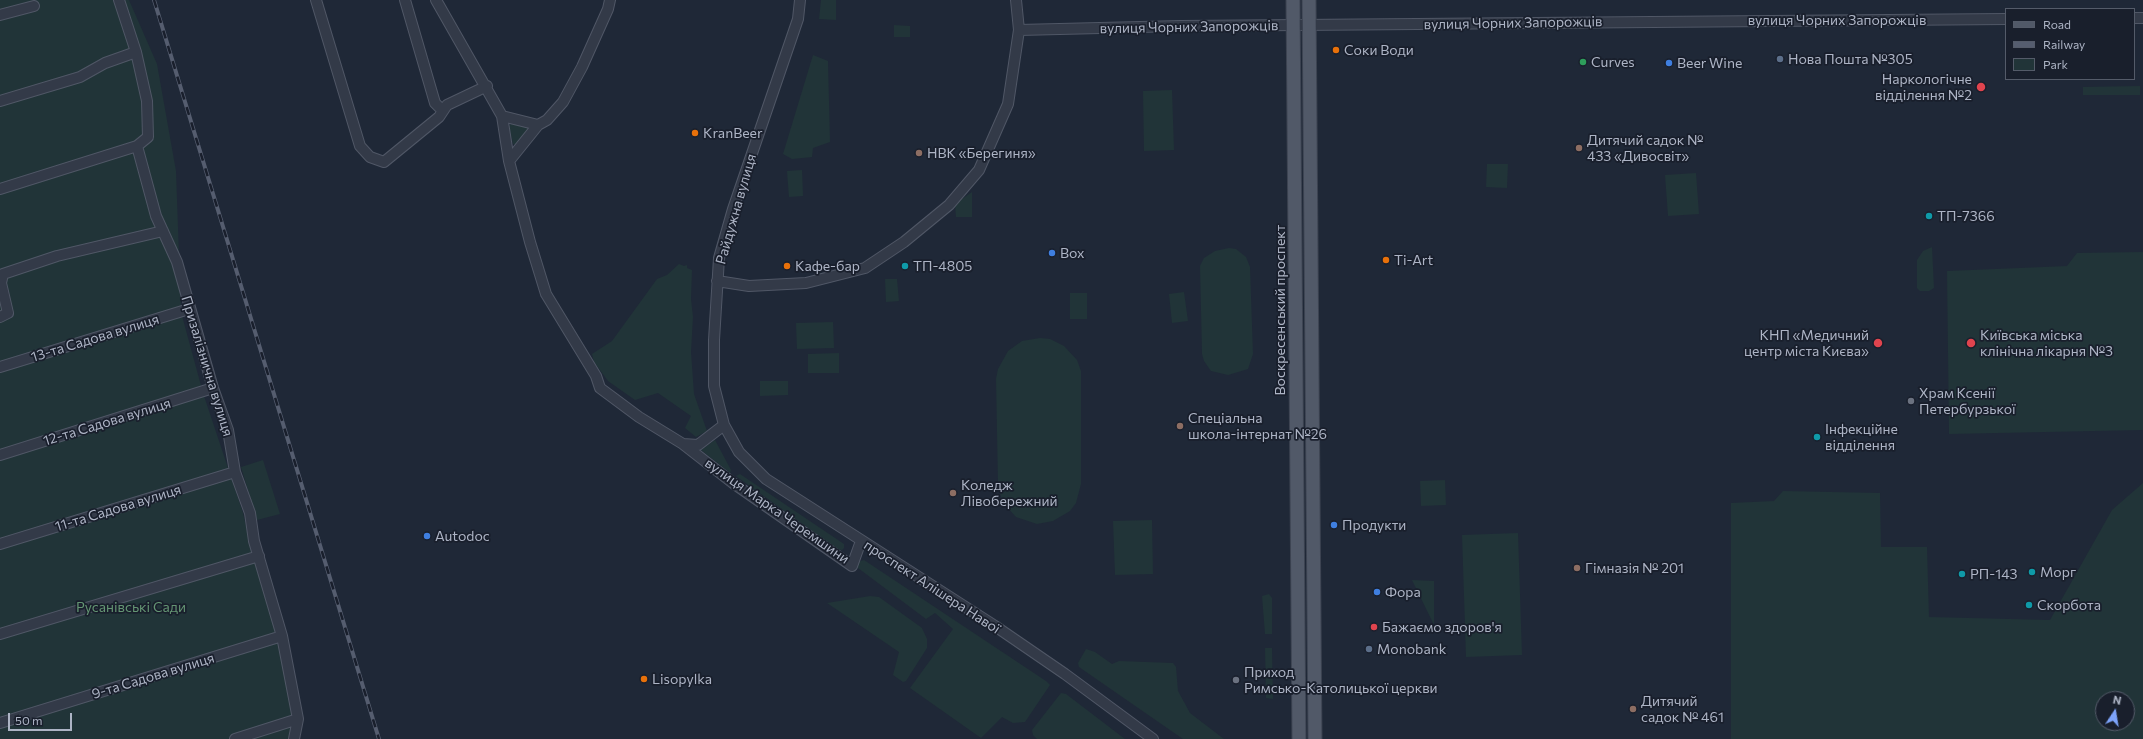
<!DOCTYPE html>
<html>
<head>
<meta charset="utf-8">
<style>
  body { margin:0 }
  #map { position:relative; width:2143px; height:739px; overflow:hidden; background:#1f2837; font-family:Commissioner,sans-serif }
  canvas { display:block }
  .legend { position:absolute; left:2005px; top:8px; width:130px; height:72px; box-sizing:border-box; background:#191f2c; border:1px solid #545b69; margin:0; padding:5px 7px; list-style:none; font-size:12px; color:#adb4c5 }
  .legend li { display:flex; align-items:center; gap:8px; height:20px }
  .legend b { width:20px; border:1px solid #545b69 }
  .north { position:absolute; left:2095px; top:691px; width:40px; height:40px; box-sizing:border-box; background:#191f2c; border:1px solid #545b69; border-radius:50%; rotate:12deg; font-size:11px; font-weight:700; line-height:16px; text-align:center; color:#adb4c5 }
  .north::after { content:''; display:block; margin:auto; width:14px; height:18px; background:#7da3fa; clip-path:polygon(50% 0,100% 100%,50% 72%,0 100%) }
  .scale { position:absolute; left:8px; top:713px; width:64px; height:18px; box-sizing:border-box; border:2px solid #adb4c5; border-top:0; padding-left:5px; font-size:12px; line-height:14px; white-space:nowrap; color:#adb4c5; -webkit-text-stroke:3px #191f2c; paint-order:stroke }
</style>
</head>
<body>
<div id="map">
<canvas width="2143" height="739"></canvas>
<ul class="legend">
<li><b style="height:5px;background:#515968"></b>Road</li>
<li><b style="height:5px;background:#555d6f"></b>Railway</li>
<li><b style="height:11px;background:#213438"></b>Park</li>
</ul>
<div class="north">N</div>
<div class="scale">50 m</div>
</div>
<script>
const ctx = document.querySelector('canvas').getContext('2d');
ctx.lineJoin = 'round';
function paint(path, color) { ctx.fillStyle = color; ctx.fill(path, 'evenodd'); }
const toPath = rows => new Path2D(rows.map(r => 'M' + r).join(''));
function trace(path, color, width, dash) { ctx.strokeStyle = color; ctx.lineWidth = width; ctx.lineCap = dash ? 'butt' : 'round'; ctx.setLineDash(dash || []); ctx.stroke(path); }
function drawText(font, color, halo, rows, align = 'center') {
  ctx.font = font + ' Commissioner,sans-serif'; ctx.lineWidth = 3.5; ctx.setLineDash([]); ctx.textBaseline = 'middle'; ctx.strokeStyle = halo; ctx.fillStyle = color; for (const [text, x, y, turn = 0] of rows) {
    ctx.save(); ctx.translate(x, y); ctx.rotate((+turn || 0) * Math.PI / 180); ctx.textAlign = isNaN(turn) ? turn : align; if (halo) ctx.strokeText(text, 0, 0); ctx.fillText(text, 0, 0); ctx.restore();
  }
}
paint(toPath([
  [0,0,129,0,157,64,176,171,181,312,203,393,243,513,253,557,277,637,293,715,290,718,293,731,290,739,0,739],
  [821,0,836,0,836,20,819,19],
  [894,25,910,26,910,37,894,37],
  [813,55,828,61,830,142,813,148,812,157,792,159,783,154],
  [2140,86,2140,95,2083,95,2083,87],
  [1172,90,1174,150,1144,151,1143,91],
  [512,123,527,127,529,132,518,145,513,144,509,126],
  [1487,164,1508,164,1507,188,1486,187],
  [802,170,803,196,789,197,787,171],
  [1696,173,1699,214,1668,216,1665,175],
  [972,192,972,217,956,217,955,204],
  [1932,247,1934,288,1929,291,1920,291,1917,288,1917,260,1923,251],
  [1229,248,1236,249,1246,257,1250,267,1253,354,1248,369,1228,375,1211,371,1204,361,1202,354,1200,266,1204,258,1215,251],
  [2143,252,2143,430,1949,434,1947,271,2067,266,2077,253],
  [679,264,684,266,687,265,687,268,692,270,691,299,693,317,691,352,694,394,707,431,696,437,685,428,691,416,658,393,635,400,608,381,594,362,592,354,612,341,657,279,667,275],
  [885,279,897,279,899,301,886,302],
  [1184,292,1188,321,1172,323,1169,294],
  [1070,293,1087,293,1087,319,1070,319],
  [833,322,834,348,797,349,796,323],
  [1040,338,1050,339,1064,346,1077,360,1081,371,1081,484,1076,503,1070,511,1053,521,1037,524,1016,517,1005,505,1001,497,998,484,996,379,998,369,1008,351,1022,341],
  [839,353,839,373,808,373,808,354],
  [760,381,788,381,788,395,760,396],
  [715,440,731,470,730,473,701,450],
  [263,460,280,514,257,520,241,467],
  [740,474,844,544,844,548,842,550,837,549,736,476],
  [1445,480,1446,505,1421,506,1420,481],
  [2143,483,2143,739,1731,739,1731,503,1774,501,1783,491,1880,493,1881,547,1927,547,1929,617,2050,620,2112,510],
  [2103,699,2127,699,2127,723,2103,723],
  [1152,520,1153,574,1115,575,1113,521],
  [1518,533,1522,655,1466,657,1462,535],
  [864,560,1046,681,1050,685,1025,722,1013,723,1002,717,981,738,910,688,953,629,935,613,926,619,858,568,857,562],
  [1412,580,1434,581,1434,625],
  [1269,594,1272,598,1272,634,1265,634,1262,596],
  [870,596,879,597,922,628,927,639,927,648,906,681,903,682,893,675,899,652,827,603],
  [1265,648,1272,648,1273,699,1266,698],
  [1086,649,1095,652,1112,664,1119,661,1173,663,1176,667,1178,691,1190,713,1224,739,1183,739,1079,667,1078,663],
  [1061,693,1066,694,1125,739,1037,739,1033,735,1032,730]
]), '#213438');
const minor = toPath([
  [119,0,136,52,147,101,148,137,137,146,156,216,177,262,213,388,228,430,235,472,250,513,254,541,282,636,298,719,294,739],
  [316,0,360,146,370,157,384,162,439,117,447,105,487,86],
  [405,0,435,103,443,111],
  [436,0,502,116,509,161,530,242,546,294,596,376,600,388,639,417,683,444,698,445,724,425],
  [800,0,798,19,733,209,719,258,714,340,714,386,724,425,739,452,766,479,995,626,1065,674,1153,739],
  [0,15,34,6],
  [2134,18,2143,18],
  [1019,30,1181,26,2006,19],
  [0,101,80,77,105,63,136,52],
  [502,116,538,125],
  [509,161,538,125,547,120,563,102,582,67,608,9,610,0],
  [0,189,137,146],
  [717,281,749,286,806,283,865,268,904,242,949,205,979,170,1008,104,1019,30,1016,0],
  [0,317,8,313,1,283,3,274,57,256,163,231],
  [0,367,189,309],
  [683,444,733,483,852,566,861,541],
  [0,455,213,388],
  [0,544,235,472],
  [0,634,259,556],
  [0,723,282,636],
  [235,739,298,719]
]);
const major = toPath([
  [1293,0,1299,739],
  [1309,0,1315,739]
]);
trace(minor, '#505766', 12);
trace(major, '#3c4351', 15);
trace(minor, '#333a48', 10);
trace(major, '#515968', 13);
const rail = toPath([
  [154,0,379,739]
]);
trace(rail, '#555d6f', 4);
trace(rail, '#191f2c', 2.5, [8]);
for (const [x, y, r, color] of [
  [1336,50,4,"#e8710a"],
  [1780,59,4,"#5c6f8a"],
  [1583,62,4,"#2e9e5b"],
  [1669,63,4,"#3f7fe0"],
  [1981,87,5,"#e0444e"],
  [695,133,4,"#e8710a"],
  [1579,148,4,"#8d6e63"],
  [919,153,4,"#8d6e63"],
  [1929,216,4,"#0f9aa8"],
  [1052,253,4,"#3f7fe0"],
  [1386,260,4,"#e8710a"],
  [787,266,4,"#e8710a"],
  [905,266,4,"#0f9aa8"],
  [1878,343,5,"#e0444e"],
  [1971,343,5,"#e0444e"],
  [1911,401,4,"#6b7280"],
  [1180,426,4,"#8d6e63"],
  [1817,437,4,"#0f9aa8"],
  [953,493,4,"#8d6e63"],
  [1334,525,4,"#3f7fe0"],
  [427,536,4,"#3f7fe0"],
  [1577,568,4,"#8d6e63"],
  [2032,572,4,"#0f9aa8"],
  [1962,574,4,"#0f9aa8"],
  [1377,592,4,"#3f7fe0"],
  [2029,605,4,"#0f9aa8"],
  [1374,627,4,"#e0444e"],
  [1369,649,4,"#5c6f8a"],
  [644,679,4,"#e8710a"],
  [1236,680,4,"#6b7280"],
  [1633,709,4,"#8d6e63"]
]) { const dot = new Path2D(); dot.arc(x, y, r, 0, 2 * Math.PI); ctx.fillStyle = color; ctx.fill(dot); trace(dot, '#191f2c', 1.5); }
drawText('14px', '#adb4c5', '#191f2c', [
  ["вулиця Чорних Запорожців",1837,20],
  ["вулиця Чорних Запорожців",1513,23,-1],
  ["вулиця Чорних Запорожців",1189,27,-1],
  ["Райдужна вулиця",736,209,-74],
  ["Воскресенський проспект",1280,310,-90],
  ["13-та Садова вулиця",95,338,-17],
  ["Призалізнична вулиця",207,366,73],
  ["12-та Садова вулиця",107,422,-17],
  ["11-та Садова вулиця",118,508,-17],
  ["вулиця Марка Черемшини",777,511,35],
  ["проспект Алішера Навої",932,587,33],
  ["9-та Садова вулиця",153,676,-17]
]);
drawText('14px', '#adb4c5', '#191f2c', [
  ["Соки Води",1344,50],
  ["Нова Пошта №305",1788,59],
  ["Curves",1591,62],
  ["Beer Wine",1677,63],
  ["Наркологічне",1972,79,"right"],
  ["відділення №2",1972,95,"right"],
  ["KranBeer",703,133],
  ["Дитячий садок №",1587,140],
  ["433 «Дивосвіт»",1587,156],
  ["НВК «Берегиня»",927,153],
  ["ТП-7366",1937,216],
  ["Box",1060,253],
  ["Ti-Art",1394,260],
  ["Кафе-бар",795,266],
  ["ТП-4805",913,266],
  ["КНП «Медичний",1869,335,"right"],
  ["центр міста Києва»",1869,351,"right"],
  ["Київська міська",1980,335],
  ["клінічна лікарня №3",1980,351],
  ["Храм Ксенії",1919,393],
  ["Петербурзької",1919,409],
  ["Спеціальна",1188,418],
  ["школа-інтернат №26",1188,434],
  ["Інфекційне",1825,429],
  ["відділення",1825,445],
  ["Коледж",961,485],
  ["Лівобережний",961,501],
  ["Продукти",1342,525],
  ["Autodoc",435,536],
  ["Гімназія № 201",1585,568],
  ["Морг",2040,572],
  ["РП-143",1970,574],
  ["Фора",1385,592],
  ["Скорбота",2037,605],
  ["Бажаємо здоров'я",1382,627],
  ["Monobank",1377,649],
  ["Приход",1244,672],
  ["Римсько-Католицької церкви",1244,688],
  ["Lisopylka",652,679],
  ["Дитячий",1641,701],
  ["садок № 461",1641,717]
], 'left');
drawText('14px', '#649573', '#191f2c', [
  ["Русанівські Сади",131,607]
]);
</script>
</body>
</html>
